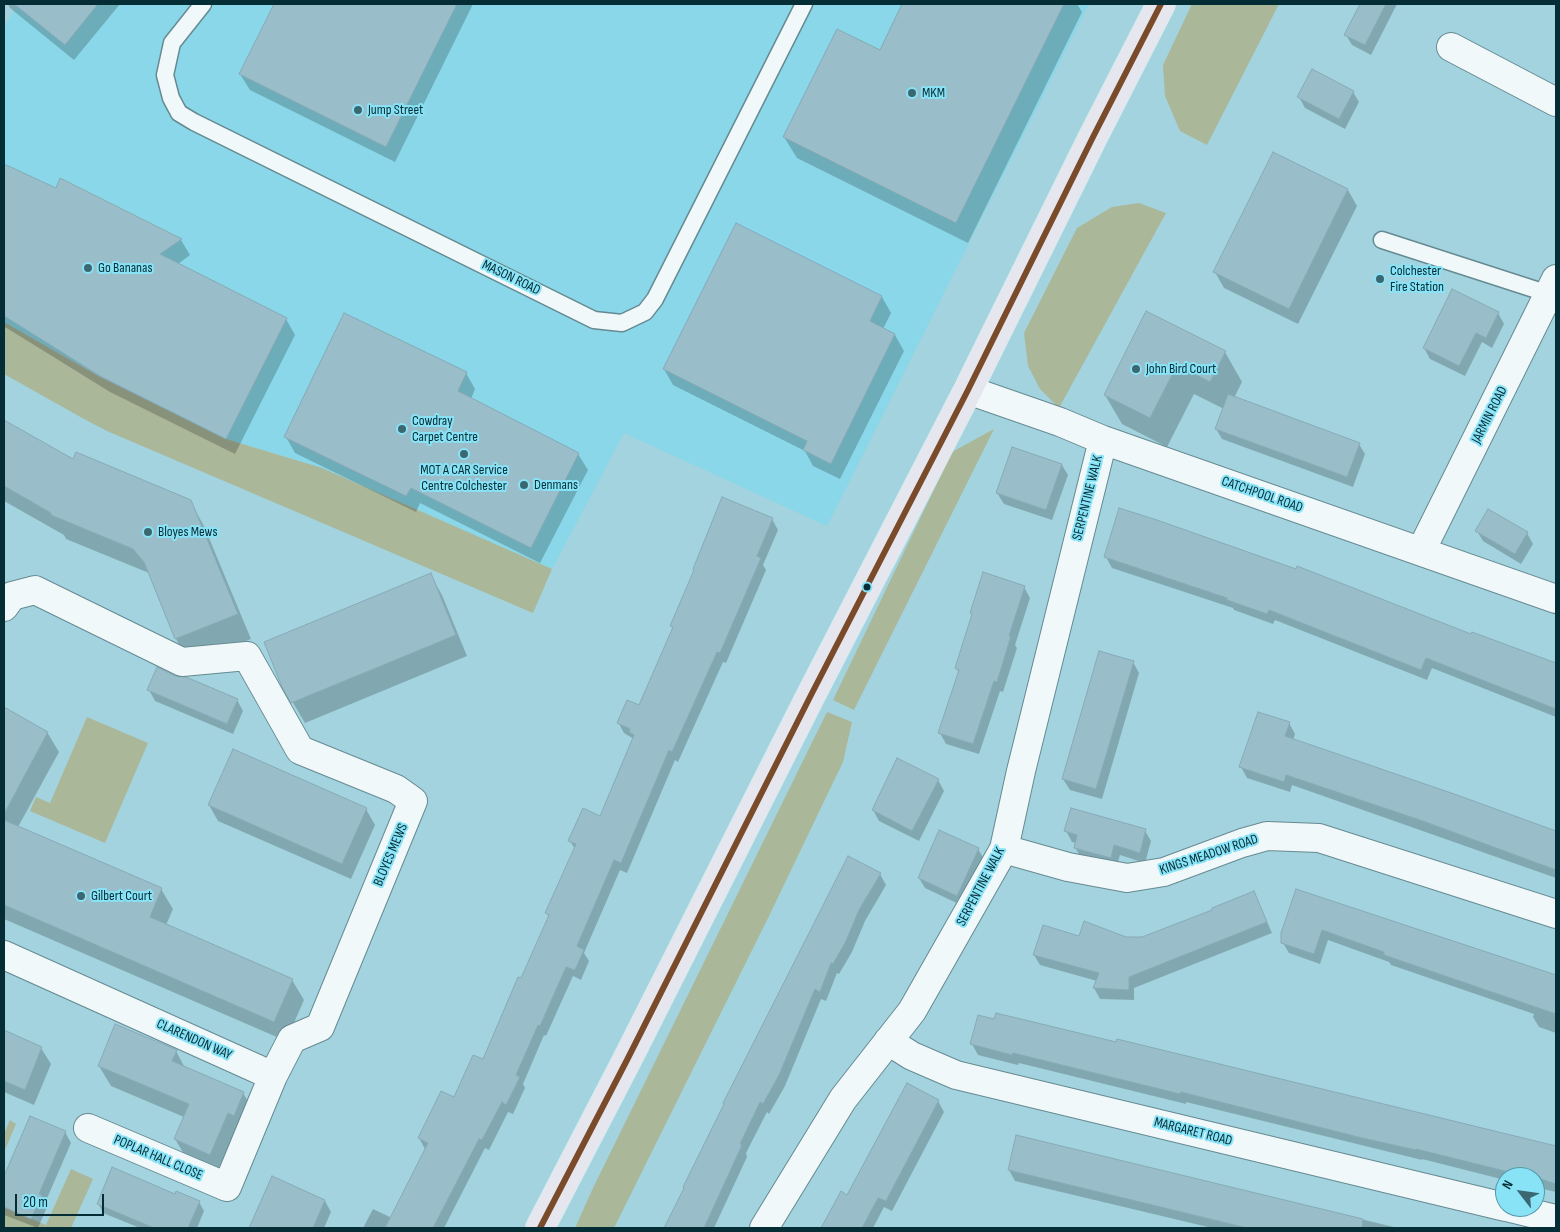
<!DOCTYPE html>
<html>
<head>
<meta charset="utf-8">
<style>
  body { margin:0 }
  #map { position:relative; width:1560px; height:1232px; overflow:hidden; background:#a2d3de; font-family:"Sofia Sans Condensed",sans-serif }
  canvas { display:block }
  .frame { position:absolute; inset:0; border:5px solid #042d35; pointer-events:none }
  .north { position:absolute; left:1495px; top:1167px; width:50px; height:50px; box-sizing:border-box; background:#89e3f7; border:1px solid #549aa9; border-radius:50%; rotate:300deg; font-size:14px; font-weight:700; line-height:20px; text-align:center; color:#042d35 }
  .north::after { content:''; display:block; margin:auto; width:18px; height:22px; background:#3b6770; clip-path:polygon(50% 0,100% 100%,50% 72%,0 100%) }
  .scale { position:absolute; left:15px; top:1194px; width:89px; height:22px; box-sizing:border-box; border:2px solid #042d35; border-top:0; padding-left:6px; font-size:15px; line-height:18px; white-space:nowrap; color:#042d35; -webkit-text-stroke:4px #89e3f7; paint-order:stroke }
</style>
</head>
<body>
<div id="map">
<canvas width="1560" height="1232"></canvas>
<div class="frame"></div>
<div class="north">N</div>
<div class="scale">20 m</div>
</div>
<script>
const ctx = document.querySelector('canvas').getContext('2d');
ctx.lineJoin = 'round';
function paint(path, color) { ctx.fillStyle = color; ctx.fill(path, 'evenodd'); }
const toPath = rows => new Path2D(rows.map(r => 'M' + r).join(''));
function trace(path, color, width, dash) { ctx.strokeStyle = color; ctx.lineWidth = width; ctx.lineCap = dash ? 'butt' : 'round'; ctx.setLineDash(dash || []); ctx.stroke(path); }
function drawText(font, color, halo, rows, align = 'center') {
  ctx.font = font + ' "Sofia Sans Condensed",sans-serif'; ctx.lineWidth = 4; ctx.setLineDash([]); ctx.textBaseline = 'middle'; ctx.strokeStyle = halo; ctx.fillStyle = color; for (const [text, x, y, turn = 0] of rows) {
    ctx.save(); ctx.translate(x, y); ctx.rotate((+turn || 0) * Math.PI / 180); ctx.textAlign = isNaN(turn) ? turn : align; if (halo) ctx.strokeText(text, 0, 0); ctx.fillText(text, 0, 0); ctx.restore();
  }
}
paint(toPath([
  [18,4,1089,4,827,526,624,433,552,569,322,468,226,439,102,377,4,322,4,27]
]), '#89d7e8');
paint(toPath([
  [1192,4,1279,4,1207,145,1180,131,1165,96,1163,65],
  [1139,203,1166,213,1059,408,1040,389,1028,366,1024,333,1077,228,1112,207],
  [4,322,100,377,226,439,322,468,552,569,533,613,107,431,84,419,4,374],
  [994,429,854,710,833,700,952,452],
  [827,712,852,722,843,762,769,916,614,1228,575,1228,593,1188],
  [87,717,148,743,105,843,30,811,36,797,50,803],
  [10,1120,16,1124,4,1152,4,1134],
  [71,1169,93,1179,71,1228,4,1228,4,1207,46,1225]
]), '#abb799');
paint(toPath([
  [8,4,120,4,74,60,10,8],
  [275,4,473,4,395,162,250,90,240,74],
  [904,4,1077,4,1082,12,968,243,797,158,784,137,880,51],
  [1361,4,1397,4,1371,55,1352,45,1346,35],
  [1353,92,1359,102,1345,129,1305,108,1299,97],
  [4,165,56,189,61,180,181,240,190,255,178,264,286,319,295,335,235,454,110,392,5,327],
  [1348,190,1357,206,1298,324,1224,288,1215,272],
  [882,297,891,313,883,329,895,335,904,351,840,479,813,466,805,451,673,385,664,369],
  [1147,313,1225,352,1242,382,1234,398,1359,444,1365,454,1353,487,1222,439,1216,429,1224,409,1194,394,1167,447,1122,424,1105,395],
  [1498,313,1504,324,1492,348,1482,342,1465,376,1430,359,1424,348],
  [466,373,475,389,471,399,578,454,588,470,540,563,420,503,416,512,295,453,286,437],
  [4,421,74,461,190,501,204,526,251,639,190,663,176,639,149,573,66,539,64,535,4,501],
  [1062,465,1068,475,1052,520,1004,504,997,493],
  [772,519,778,530,763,565,766,570,726,663,723,662,678,762,675,760,627,873,620,870,584,953,589,961,581,980,573,976,546,1036,544,1035,523,1084,525,1088,513,1114,508,1112,489,1150,485,1148,444,1228,363,1228,373,1209,392,1218,425,1149,419,1138,454,1099,483,1061,549,918,547,913,575,849,570,841,600,817,634,739,624,733,618,722,640,707,674,629,672,625],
  [1477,531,1527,533,1533,544,1521,564,1483,541],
  [1106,557,1472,636,1472,634,1556,665,1556,717,1432,668,1427,680,1275,620,1273,624,1234,610,1233,608,1112,568],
  [430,574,442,595,467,656,305,723,283,686],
  [1024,587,1030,598,1015,645,1017,648,1003,692,1000,691,979,754,946,744,940,733,959,673,956,668,973,616,971,613],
  [1133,662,1139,673,1102,799,1070,790,1063,779],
  [175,677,237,700,243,711,233,734,155,701,149,690],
  [4,708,47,732,59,752,18,827,161,889,173,909,166,925,292,980,304,1000,286,1041,4,919],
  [1289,723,1295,734,1293,740,1556,843,1556,878,1292,785,1290,792,1247,778,1241,767],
  [938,780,944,791,919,841,879,821,873,810],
  [209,805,366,809,375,825,351,879,218,821],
  [1066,831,1145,831,1151,841,1145,863,1120,855,1116,868,1081,858,1075,847,1076,843,1072,842],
  [978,849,984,859,963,906,925,888,919,878],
  [880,874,886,885,865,921,852,952,839,974,837,973,826,1001,821,999,785,1086,769,1114,767,1112,746,1153,747,1157,714,1228,666,1228,685,1189],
  [1297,890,1556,976,1556,1033,1539,1027,1533,1017,1534,1014,1391,965,1389,962,1328,940,1320,964,1289,953,1283,943],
  [1254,892,1272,933,1134,988,1134,1000,1100,999,1094,988,1097,981,1040,965,1034,955,1080,938,1142,938,1214,911],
  [4,1032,41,1048,51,1064,34,1105,4,1092],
  [972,1044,1433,1116,1556,1148,1556,1192,1535,1187,1535,1177,1505,1177,1505,1180,1422,1159,1422,1160,1186,1102,1186,1104,1019,1063,1018,1065,978,1055],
  [176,1051,185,1068,243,1093,255,1113,221,1174,187,1159,175,1139,184,1117,111,1086,99,1066],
  [938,1101,944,1112,892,1211,884,1207,873,1228,823,1228,841,1193,847,1196],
  [31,1118,65,1132,71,1143,45,1203,47,1207,38,1228,4,1215,4,1179],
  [1009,1170,1223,1186,1398,1228,1212,1228,1015,1181],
  [272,1178,325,1201,331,1212,324,1228,256,1228,255,1226],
  [176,1195,199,1202,204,1211,197,1228,140,1228,103,1213,98,1203]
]), '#0003');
const building = toPath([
  [14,4,98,4,65,45,14,4],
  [274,4,457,4,386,147,239,74,274,4],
  [902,4,1064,4,956,223,783,137,837,29,880,50,902,4],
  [1360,4,1386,4,1365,45,1344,35,1360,4],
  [1312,69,1354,91,1339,119,1297,97,1312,69],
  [1273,152,1348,189,1289,309,1213,272,1273,152],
  [4,164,56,188,60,178,182,239,160,254,287,318,226,439,100,376,4,316,4,164],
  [736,223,882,296,870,321,895,334,831,464,803,450,807,441,663,369,736,223],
  [1452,289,1499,312,1486,338,1476,333,1459,366,1423,348,1452,289],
  [1146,311,1226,351,1210,382,1177,365,1150,418,1104,395,1146,311],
  [344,313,467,372,458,391,579,453,531,548,411,488,406,496,284,437,344,313],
  [1228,394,1360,443,1347,477,1215,429,1228,394],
  [4,420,73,459,76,452,191,500,238,614,175,639,144,562,133,549,51,515,51,513,4,486,4,420],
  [1012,447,1062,464,1046,510,996,493,1012,447],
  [722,497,773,518,757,556,761,558,720,653,717,652,672,752,669,750,621,863,614,860,577,946,584,950,575,970,566,967,540,1026,538,1025,516,1075,520,1077,506,1105,502,1102,482,1140,479,1139,433,1228,385,1228,428,1143,418,1138,441,1091,454,1097,473,1055,483,1059,518,977,521,978,549,915,545,913,576,844,568,841,583,808,600,816,634,735,629,732,630,729,617,723,627,700,639,705,673,627,670,626,694,570,693,569,722,497],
  [1119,508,1157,520,1296,569,1297,566,1471,634,1472,632,1556,663,1556,709,1426,658,1421,670,1269,610,1267,614,1227,600,1227,598,1104,557,1119,508],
  [1488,509,1528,532,1515,554,1475,531,1488,509],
  [983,572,1025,586,1009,636,1011,636,997,682,994,681,973,744,938,733,959,670,955,668,972,614,970,613,983,572],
  [431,573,456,635,291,703,282,687,264,642,431,573],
  [1099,651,1134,661,1096,789,1062,779,1099,651],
  [157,667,175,676,186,677,238,699,227,724,147,690,157,667],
  [4,707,48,732,4,814,4,707],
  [1258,712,1290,722,1285,736,1457,795,1556,831,1556,870,1420,820,1286,775,1284,782,1239,767,1258,712],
  [233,749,367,808,342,864,208,805,233,749],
  [897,758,939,779,912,831,872,810,897,758],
  [1071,808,1146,829,1140,853,1114,845,1111,858,1074,848,1077,835,1064,831,1071,808],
  [4,820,162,888,150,917,293,979,274,1022,4,905,4,820],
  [939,830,979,848,957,896,918,878,939,830],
  [848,856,881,873,859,910,846,941,833,964,831,963,820,992,815,989,779,1075,763,1104,760,1102,740,1144,742,1145,704,1228,664,1228,684,1188,683,1187,724,1104,723,1103,848,856],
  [1296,889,1556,975,1556,1014,1384,955,1384,952,1322,930,1314,954,1281,943,1281,933,1296,889],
  [1254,891,1267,922,1129,977,1129,990,1093,988,1099,973,1033,955,1043,925,1079,936,1084,921,1126,937,1142,937,1212,910,1212,908,1254,891],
  [996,1013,1116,1042,1117,1039,1556,1146,1556,1184,1535,1177,1529,1177,1416,1149,1416,1150,1358,1137,1181,1092,1180,1094,1013,1053,1012,1055,970,1044,978,1015,994,1019,996,1013],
  [115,1024,177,1050,172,1061,244,1092,234,1116,228,1113,210,1155,174,1139,189,1104,98,1066,115,1024],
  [4,1030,42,1047,25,1090,4,1081,4,1030],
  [907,1083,939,1100,886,1201,878,1198,862,1228,821,1228,841,1191,847,1195,907,1083],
  [30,1116,66,1131,39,1194,42,1195,31,1219,4,1207,4,1176,30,1116],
  [1016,1135,1363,1219,1362,1228,1247,1228,1008,1170,1016,1135],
  [112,1167,175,1194,176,1191,200,1201,188,1228,154,1228,97,1204,112,1167],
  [272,1176,325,1200,313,1228,249,1228,272,1176]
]);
paint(building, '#99bdc9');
trace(building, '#86aab6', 1);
const service = toPath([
  [203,4,172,43,165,75,171,98,179,113,194,122,594,320,622,323,645,312,655,299,804,4],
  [1382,240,1549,294]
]);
const minor = toPath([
  [1451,47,1556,102],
  [968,390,1060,422,1103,440,1556,599],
  [1421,551,1556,279],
  [4,607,12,596,35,590,182,662,247,656,300,750,396,789,413,801,320,1027,292,1039,273,1076],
  [1004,849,1068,867,1127,878,1164,872,1242,843,1267,836,1319,838,1556,914],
  [4,955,273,1076,227,1187,88,1128],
  [888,1041,912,1056,956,1075,1505,1207],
  [1506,1207,1556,1219],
  [764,1228,843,1099,912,1011,1004,849,1021,771,1103,440]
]);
const primary = toPath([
  [540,1228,627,1060,810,697,968,390,1093,137,1161,4]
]);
trace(service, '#668a92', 19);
trace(minor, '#668a92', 30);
trace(primary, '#d5ebf0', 30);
trace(service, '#f1f8fa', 16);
trace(minor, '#f1f8fa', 28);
trace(primary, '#e6e6ee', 28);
trace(toPath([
  [540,1228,627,1060,810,697,968,390,1093,137,1161,4]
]), '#7a4b2a', 6);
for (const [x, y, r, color] of [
  [912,93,5,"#3b6770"],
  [358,110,5,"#3b6770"],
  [88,268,5,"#3b6770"],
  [1380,279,5,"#3b6770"],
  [1136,369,5,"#3b6770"],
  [402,429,5,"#3b6770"],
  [464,454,5,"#3b6770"],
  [524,485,5,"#3b6770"],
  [148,532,5,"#3b6770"],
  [867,587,4.5,"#042d35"],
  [81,896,5,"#3b6770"]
]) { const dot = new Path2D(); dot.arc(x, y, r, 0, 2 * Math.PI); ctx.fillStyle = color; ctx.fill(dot); trace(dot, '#89e3f7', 2); }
drawText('14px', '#042d35', '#89e3f7', [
  ["MKM",922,93],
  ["Jump Street",368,110],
  ["Go Bananas",98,268],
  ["Colchester",1390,271],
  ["Fire Station",1390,287],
  ["John Bird Court",1146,369],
  ["Cowdray",412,421],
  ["Carpet Centre",412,437],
  ["MOT A CAR Service",464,470,"center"],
  ["Centre Colchester",464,486,"center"],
  ["Denmans",534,485],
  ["Bloyes Mews",158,532],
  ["Gilbert Court",91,896]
], 'left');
drawText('14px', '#042d35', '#89e3f7', [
  ["MASON ROAD",511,278,26],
  ["JARMIN ROAD",1490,415,-63],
  ["CATCHPOOL ROAD",1262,495,19],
  ["SERPENTINE WALK",1088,498,-76],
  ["BLOYES MEWS",391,855,-67],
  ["KINGS MEADOW ROAD",1209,855,-18],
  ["SERPENTINE WALK",981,887,-62],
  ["CLARENDON WAY",194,1040,24],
  ["MARGARET ROAD",1193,1132,14],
  ["POPLAR HALL CLOSE",158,1158,23]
]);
</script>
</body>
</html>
